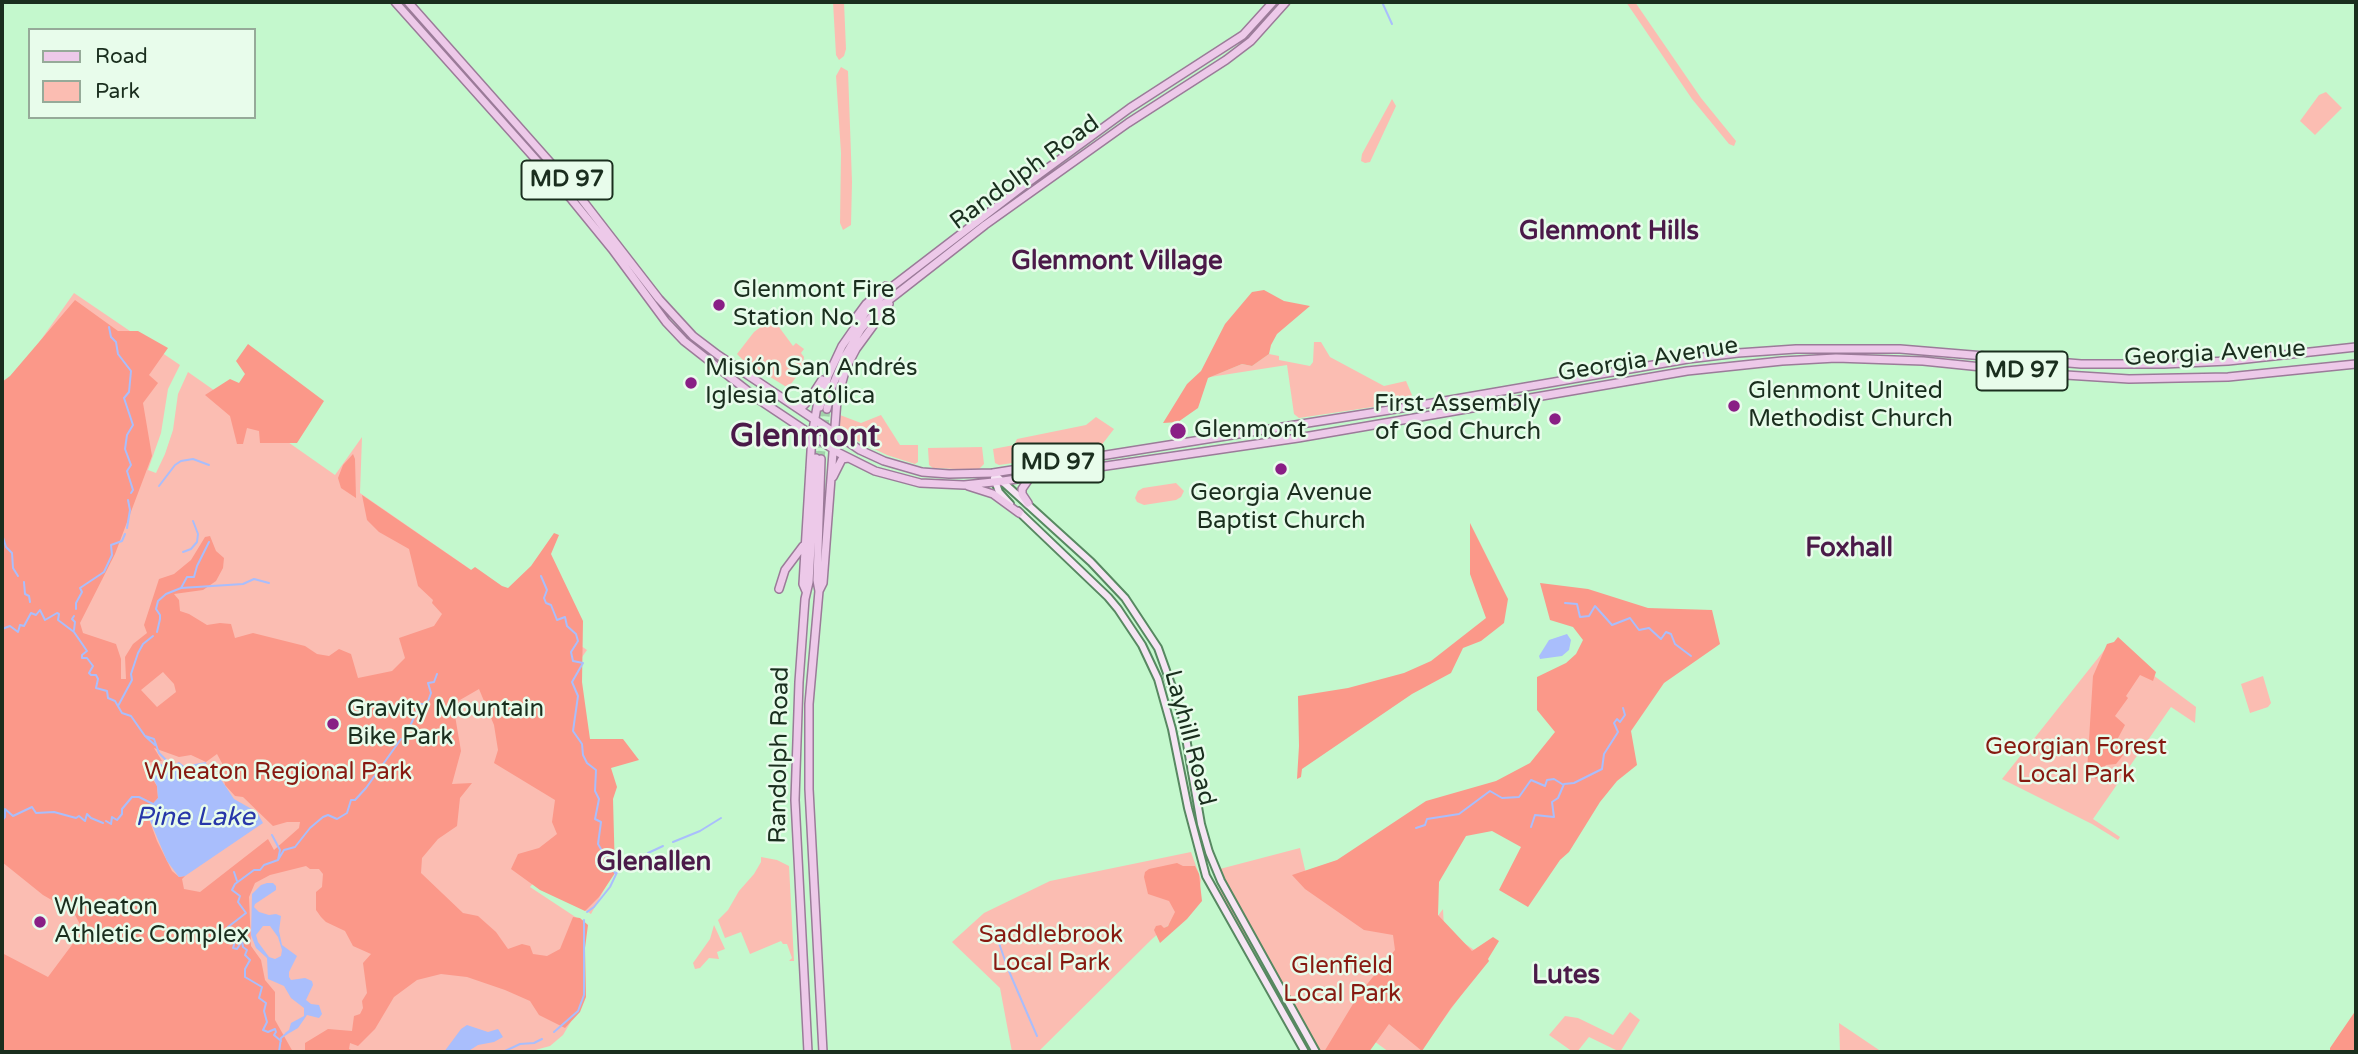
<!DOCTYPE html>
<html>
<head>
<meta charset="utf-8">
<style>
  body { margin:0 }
  #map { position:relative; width:2358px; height:1054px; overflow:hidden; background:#c4f8cd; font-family:"Varela Round",sans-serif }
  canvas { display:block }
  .frame { position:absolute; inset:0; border:4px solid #1a2e1e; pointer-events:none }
  .legend { position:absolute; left:28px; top:28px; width:228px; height:91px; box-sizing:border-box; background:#e8fceb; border:2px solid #96aa99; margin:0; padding:9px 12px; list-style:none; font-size:21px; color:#1a2e1e }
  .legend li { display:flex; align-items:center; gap:14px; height:35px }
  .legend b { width:35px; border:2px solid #96aa99 }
</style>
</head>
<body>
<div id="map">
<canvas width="2358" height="1054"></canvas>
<div class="frame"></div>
<ul class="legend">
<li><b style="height:9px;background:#edc9e9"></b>Road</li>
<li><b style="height:19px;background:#fbbdb2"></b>Park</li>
</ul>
</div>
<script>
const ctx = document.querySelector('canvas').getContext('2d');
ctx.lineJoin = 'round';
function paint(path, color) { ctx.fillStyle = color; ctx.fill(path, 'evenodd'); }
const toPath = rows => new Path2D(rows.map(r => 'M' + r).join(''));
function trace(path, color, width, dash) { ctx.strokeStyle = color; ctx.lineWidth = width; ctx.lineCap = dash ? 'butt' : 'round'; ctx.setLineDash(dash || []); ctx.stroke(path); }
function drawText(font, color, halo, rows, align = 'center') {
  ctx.font = font + ' "Varela Round",sans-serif'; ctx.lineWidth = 5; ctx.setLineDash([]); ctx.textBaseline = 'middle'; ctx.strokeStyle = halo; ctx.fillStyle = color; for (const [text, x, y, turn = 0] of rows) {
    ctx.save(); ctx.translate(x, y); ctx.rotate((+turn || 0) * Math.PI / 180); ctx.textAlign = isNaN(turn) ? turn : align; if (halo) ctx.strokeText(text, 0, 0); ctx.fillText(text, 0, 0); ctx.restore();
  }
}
paint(toPath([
  [833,2,844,2,846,49,844,56,839,60,836,55],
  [1626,2,1635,2,1701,98,1736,141,1734,146,1729,144,1692,99],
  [841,67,848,71,852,182,851,225,843,230,840,223,841,153,836,76],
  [2326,92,2342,108,2315,135,2300,121,2319,95],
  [1392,99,1396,106,1370,162,1365,163,1361,161,1362,154],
  [74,293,180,365,168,389,161,433,148,470,156,473,165,454,173,430,178,394,188,372,335,475,362,437,360,493,587,650,575,667,611,877,591,914,536,880,530,887,580,920,576,1013,563,1035,550,1046,528,1052,2,1052,2,395],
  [770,320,779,327,793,346,796,343,804,349,801,353,804,357,802,369,788,388,743,360,737,354,754,332],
  [1314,342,1321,342,1330,357,1384,386,1406,381,1412,395,1406,402,1299,418,1294,414,1287,365,1210,377,1242,364,1252,366,1269,354,1279,356,1279,360,1310,366,1313,362],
  [840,415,861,423,881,415,900,445,918,445,918,462,915,464,887,455,845,435,840,427],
  [1096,417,1114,429,1097,451,999,465,995,463,993,449,1014,445,1017,439,1086,425],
  [982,447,984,464,978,470,933,468,929,465,928,448],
  [1176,483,1184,491,1181,497,1176,500,1144,505,1137,502,1135,498,1138,491,1143,488],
  [2110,643,2196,707,2195,723,2171,707,2093,819,2120,837,2118,840,2092,824,2002,779],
  [2263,676,2271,703,2268,707,2250,713,2241,684],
  [1300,848,1307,878,1431,925,1443,909,1444,929,1487,959,1420,1052,1389,1052,1367,1036,1355,1052,1316,1052,1242,931,1221,894,1216,870],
  [1191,852,1201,880,1198,900,1152,939,1038,1052,1012,1052,1000,988,952,942,984,913,1050,881],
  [761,857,777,860,789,866,794,961,789,961,792,958,787,944,783,944,781,941,750,954,741,932,725,938,718,920,728,910,739,891,754,874,761,862],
  [714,925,725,949,717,952,719,959,709,958,700,968,695,969,693,963,710,939],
  [1630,1012,1640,1020,1620,1052,1589,1037,1577,1052,1573,1052,1549,1035,1565,1016,1578,1018,1613,1035],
  [1839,1023,1882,1052,1840,1052]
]), '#fbbdb2');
paint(toPath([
  [1264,290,1284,301,1310,306,1277,334,1271,345,1269,354,1252,366,1242,364,1208,378,1198,408,1178,422,1163,423,1187,384,1201,371,1225,324,1252,292],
  [75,300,118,331,138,331,168,348,149,375,158,383,143,403,152,456,115,554,80,623,83,633,116,644,121,659,121,679,126,679,125,657,133,644,147,633,144,625,159,579,174,574,191,560,205,537,210,536,216,551,224,558,223,568,216,581,203,590,174,594,179,600,180,611,189,614,207,625,220,623,231,624,235,638,253,633,305,646,317,654,329,656,339,649,351,654,358,678,392,671,405,658,399,638,434,626,442,614,432,603,433,600,418,586,409,549,379,532,367,520,362,495,471,570,475,567,502,586,508,588,531,566,554,533,559,535,551,554,583,621,582,682,590,739,623,739,639,760,611,768,617,787,613,799,615,873,599,897,585,911,540,890,511,869,518,854,539,848,557,834,552,822,555,800,494,763,498,750,494,725,479,689,453,704,461,751,452,784,472,783,460,798,457,826,438,839,422,858,421,873,463,913,478,916,496,932,508,949,522,944,530,946,533,954,547,956,560,949,573,917,580,918,588,925,585,948,586,997,580,1012,565,1028,539,1015,530,1001,505,990,467,977,441,974,417,980,394,997,375,1029,358,1046,350,1043,349,1049,356,1052,305,1052,305,1043,328,1029,352,1031,354,1016,360,1014,363,1008,362,1001,367,993,363,963,371,954,353,946,345,931,326,922,321,917,316,910,316,892,322,887,323,874,319,869,310,869,306,866,270,875,255,883,249,897,251,946,261,960,265,980,275,992,275,1020,293,1052,2,1052,2,953,48,977,83,930,74,913,43,895,2,862,2,382,10,376],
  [163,672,174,684,176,692,157,707,141,690],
  [154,748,179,757,191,755,206,762,217,754,223,765,210,768,223,775,225,785,235,796,243,797,273,826,287,822,300,822,299,828,274,850,268,839,200,892,184,889,182,879,185,876,179,877,172,871,157,841,146,811,158,798,157,786,144,766,145,763,162,761],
  [248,344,324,401,297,443,260,443,259,431,247,428,243,444,237,444,230,416,205,395,230,379,239,383,245,374,236,361],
  [353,454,355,459,356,498,341,488,338,478,343,465],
  [1470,523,1508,599,1504,623,1481,641,1463,648,1451,673,1412,694,1302,769,1301,777,1297,779,1299,746,1298,696,1348,688,1404,673,1431,661,1486,618,1470,574],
  [1540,583,1588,589,1648,608,1712,610,1720,644,1664,683,1631,731,1637,765,1617,781,1600,802,1569,852,1560,860,1528,907,1499,890,1521,847,1492,831,1466,836,1439,882,1438,915,1472,951,1493,937,1499,941,1488,959,1489,961,1451,1008,1422,1051,1389,1024,1369,1052,1324,1052,1359,994,1395,950,1393,935,1364,930,1305,889,1292,875,1337,860,1426,801,1496,781,1530,763,1555,732,1537,710,1537,677,1566,663,1576,654,1583,640,1573,627,1550,620],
  [2118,637,2156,672,2153,681,2140,675,2126,696,2128,698,2115,716,2125,725,2117,740,2129,748,2116,764,2106,765,2096,779,2087,771,2093,676,2107,644,2114,642],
  [1177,863,1183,866,1195,866,1199,874,1202,901,1187,919,1160,943,1154,930,1156,926,1161,925,1164,928,1168,926,1175,912,1169,901,1148,894,1144,877,1145,872,1149,869],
  [2356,1010,2356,1052,2330,1052,2330,1048]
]), '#fb9889');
paint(toPath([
  [1567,634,1571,640,1569,650,1562,656,1540,659,1539,656,1549,640],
  [168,762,176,768,175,764,179,762,184,766,206,762,207,771,213,772,220,778,234,799,257,812,263,823,185,876,179,877,167,861,146,811,158,798,157,786,148,768,159,763,170,769],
  [267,883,273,883,276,886,276,890,255,904,254,907,259,912,269,915,276,914,281,916,279,931,282,945,297,956,289,972,289,977,291,980,305,978,312,981,313,985,306,1000,311,1004,319,1005,322,1014,319,1018,307,1015,298,1028,286,1035,285,1033,289,1030,291,1023,304,1016,304,1008,291,998,284,986,268,979,267,958,256,948,251,935,252,894,261,885],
  [263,926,270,926,278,937,282,950,281,956,275,959,269,957,258,942,256,935],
  [467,1025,488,1032,498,1029,503,1037,494,1042,478,1045,467,1052,444,1052,461,1029]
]), '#a9befc');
trace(toPath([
  [1382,2,1392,24],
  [109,327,111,337,116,342,118,354,131,371,129,392,124,398,133,425,127,435,125,449,131,465,127,471,133,490,131,493],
  [159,486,175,465,181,461,193,459,209,465],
  [127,528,130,510,128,500],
  [2,534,6,547,12,553,13,568,18,576],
  [183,552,191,549,197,542,198,534,193,521],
  [541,576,547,590,544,598,546,603,551,605,557,620,565,617,567,626,576,634,578,641,571,652,573,661,583,663,572,682,578,696,573,731,582,744,583,755,587,763,596,770,595,791,599,799,595,819,601,822,598,844,615,873],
  [24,582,25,594,29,596,30,602],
  [181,588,243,584,254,579,269,583],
  [1565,603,1577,604,1580,617,1589,616,1595,606,1612,625,1630,618,1639,630,1649,628,1661,639,1666,632,1671,634,1675,644,1691,656],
  [76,609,76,603,82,592,80,588,104,572,112,555,111,545,122,541,125,534],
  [74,616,72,619,75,622,74,630],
  [2,629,10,626,18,632,20,625,24,626,31,613,36,615,40,610,45,620,57,613,59,614,58,620,74,632,87,651,82,655,82,658,87,658,93,666,89,673,91,675,96,675,98,679,96,688,107,691,108,698,115,701,122,713,131,716,145,736,154,739,159,753,168,762],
  [157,632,160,619,160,615,156,609,158,601,166,594,181,588,187,577,194,577,197,566,209,542],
  [118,706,132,680,131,674,138,653,143,644,153,636],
  [406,735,420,704,427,704,431,693,428,683,434,682,437,674],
  [146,737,155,745],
  [2,821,5,817,5,809,13,816,32,807,36,813,54,812,76,818,79,816,85,821,87,814,91,818,103,823],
  [106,821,111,824,112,817,117,820,122,814,122,809,132,797,139,797,153,804],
  [1531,827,1535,815,1554,817,1552,802,1558,798,1564,784,1574,783,1602,769,1604,754,1618,732,1614,723,1617,719,1620,722,1625,715,1623,708],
  [1416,828,1425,825,1427,819,1459,814,1490,791,1502,798,1519,797,1531,780,1545,786,1547,780,1554,779,1562,784],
  [272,835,280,850,278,860],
  [673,842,700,831,721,818],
  [648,853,663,846],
  [234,872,237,881],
  [587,912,594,907,610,887,620,866,627,863],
  [993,926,1008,969,1037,1036],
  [554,1032,578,1011,584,995,584,920],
  [281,1041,274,1035,276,1032,275,1029,268,1032,263,1030,267,1022,264,1011,266,1003,259,998,262,987,245,977,245,969,250,960,245,955,247,950,243,947,242,941,237,949,233,948,237,935,230,933,228,927,246,913,238,902,240,896,232,890,235,884,254,870,260,870,264,865,278,860,284,850,295,847,310,828,323,817,328,815,337,819,347,813,351,800,355,800,366,788,401,739],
  [279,1052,281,1038,287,1033],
  [503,1052,520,1044,534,1043,542,1039]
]), '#a9befc', 2);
trace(toPath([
  [816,458,820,407],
  [821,458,827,409]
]), '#a2d0aa', 7, [7, 3.5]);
const secondary = toPath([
  [993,473,1091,562,1125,598,1158,648,1182,715,1201,824,1209,852,1221,881,1316,1052],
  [994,478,999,492,1010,504],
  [1018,511,1108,597,1118,609,1142,645,1158,679,1172,729,1188,808,1206,876,1305,1052]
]);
const primary = toPath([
  [395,2,572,200,612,249,666,322,684,341,758,399,839,453,875,471,920,483,964,485,1003,481,1298,438,1687,371,1782,361,1836,358,1923,361,2050,374,2129,379,2228,377,2356,364],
  [408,2,573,188,659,299,693,336,718,355,860,450,884,461,922,472,949,474,993,473,1421,405,1688,359,1738,353,1796,349,1900,349,2081,364,2164,364,2228,361,2356,347],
  [852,323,866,304,886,286],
  [820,407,828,376,842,346,865,313,889,289,1026,184,1130,108,1243,35,1273,2],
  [797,408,803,406,809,400,822,380],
  [827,409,832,387,845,356,861,329,880,307,985,225,1128,123,1226,60,1251,41,1286,2],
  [821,459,817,580,819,591,809,704,809,789,823,1052],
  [833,477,842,459,848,458],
  [968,486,993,494,1019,513],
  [1028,503,1022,494,1022,489,1031,476],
  [779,589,785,570,803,546],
  [806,591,803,584,812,435,818,401],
  [819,591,823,583,837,400,846,368,856,349,889,304],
  [808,1052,795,800,799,682,805,599,809,582,816,458]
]);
trace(secondary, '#578861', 10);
trace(primary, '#9b7b99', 10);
trace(secondary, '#f6e4f4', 6);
trace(primary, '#edc9e9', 7);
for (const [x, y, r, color] of [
  [719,305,7,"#891f85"],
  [691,383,7,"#891f85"],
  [1734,406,7,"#891f85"],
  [1555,419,7,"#891f85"],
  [1178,431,9,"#891f85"],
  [1281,469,7,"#891f85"],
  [333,724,7,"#891f85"],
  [40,922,7,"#891f85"]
]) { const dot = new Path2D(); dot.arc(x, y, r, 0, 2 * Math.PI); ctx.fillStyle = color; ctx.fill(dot); trace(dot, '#e8fceb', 2.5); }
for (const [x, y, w] of [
  [567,180,91],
  [2022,371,91],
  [1058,463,91]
]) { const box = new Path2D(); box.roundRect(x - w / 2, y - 19.5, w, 39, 5); ctx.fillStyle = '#e8fceb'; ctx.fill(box); trace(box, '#1a2e1e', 2); }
drawText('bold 23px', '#1a2e1e', null, [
  ["MD 97",567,180],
  ["MD 97",2022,371],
  ["MD 97",1058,463]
]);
drawText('24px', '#1a2e1e', '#e8fceb', [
  ["Randolph Road",1025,173,-36],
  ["Georgia Avenue",2215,354,-3],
  ["Georgia Avenue",1648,360,-9],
  ["Layhill Road",1189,738,75],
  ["Randolph Road",780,755,-89]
]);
drawText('24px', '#1a2e1e', '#e8fceb', [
  ["Glenmont Fire",733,291],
  ["Station No. 18",733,319],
  ["Misión San Andrés",705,369],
  ["Iglesia Católica",705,397],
  ["Glenmont United",1748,392],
  ["Methodist Church",1748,420],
  ["First Assembly",1541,405,"right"],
  ["of God Church",1541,433,"right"],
  ["Glenmont",1194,431],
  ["Georgia Avenue",1281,494,"center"],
  ["Baptist Church",1281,522,"center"],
  ["Gravity Mountain",347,710],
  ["Bike Park",347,738],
  ["Wheaton",54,908],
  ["Athletic Complex",54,936]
], 'left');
drawText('24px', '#871a11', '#e8fceb', [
  ["Georgian Forest",2076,748],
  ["Local Park",2076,776],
  ["Wheaton Regional Park",278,773],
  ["Saddlebrook",1051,936],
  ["Local Park",1051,964],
  ["Glenfield",1342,967],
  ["Local Park",1342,995]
]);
drawText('bold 26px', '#4b1a49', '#e8fceb', [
  ["Glenmont Hills",1609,232],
  ["Glenmont Village",1117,262],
  ["Foxhall",1849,549],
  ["Glenallen",654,863],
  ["Lutes",1566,976]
]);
drawText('italic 26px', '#2737a9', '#e8fceb', [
  ["Pine Lake",195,818]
]);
drawText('bold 32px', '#4b1a49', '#e8fceb', [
  ["Glenmont",805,438]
]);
</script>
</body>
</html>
